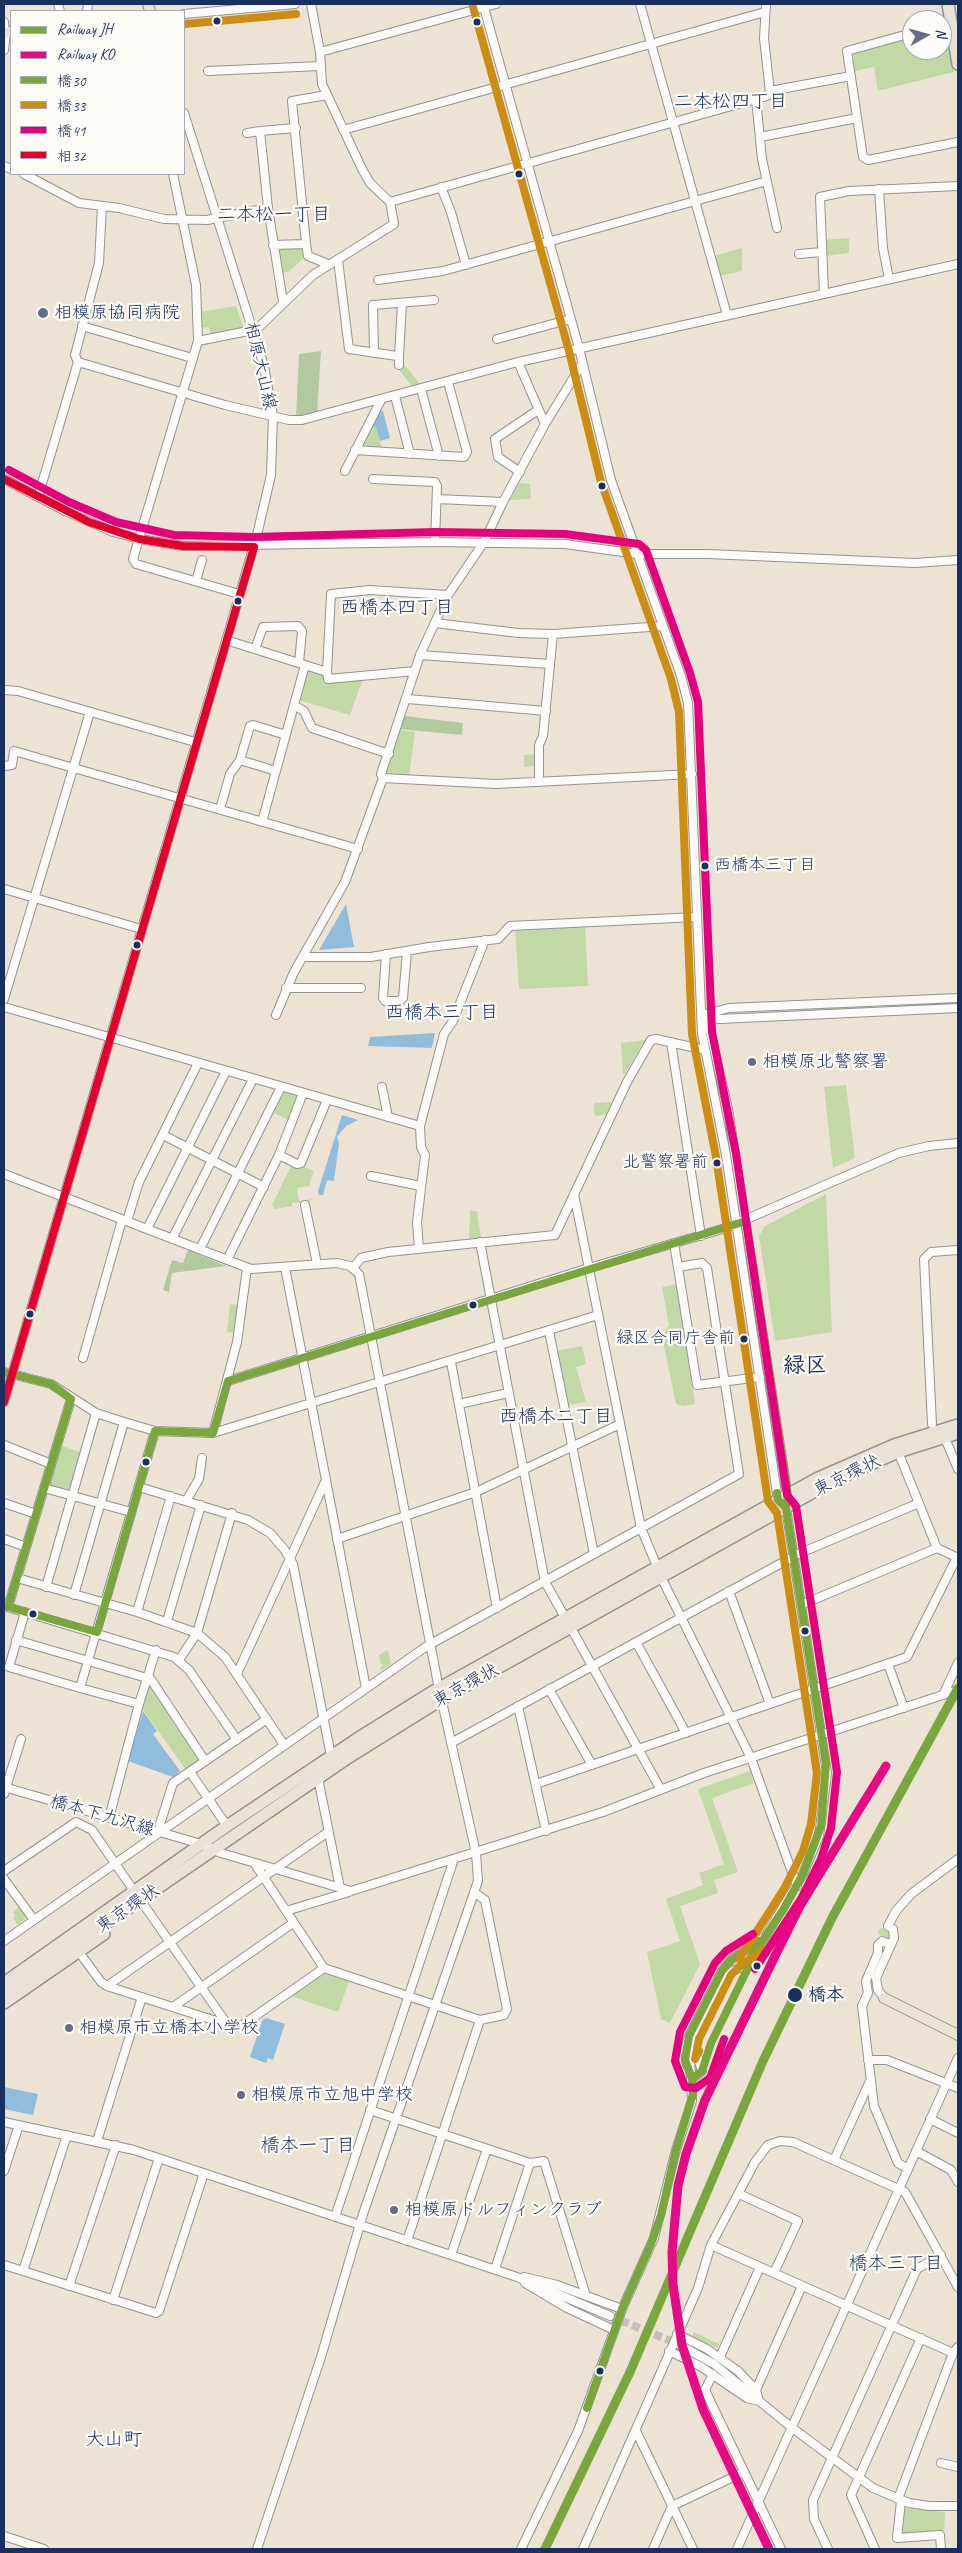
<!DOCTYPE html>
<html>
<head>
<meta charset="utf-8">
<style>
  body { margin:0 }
  #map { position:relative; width:962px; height:2553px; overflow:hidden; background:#ece3d5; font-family:Caveat,"Klee One",sans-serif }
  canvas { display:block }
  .frame { position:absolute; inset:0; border:5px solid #1b2f5e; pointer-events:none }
  .legend { position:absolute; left:10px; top:10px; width:175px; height:165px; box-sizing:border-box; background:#fdfcf7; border:1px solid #a3aaba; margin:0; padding:6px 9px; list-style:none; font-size:15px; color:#1b2f5e }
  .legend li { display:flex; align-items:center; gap:10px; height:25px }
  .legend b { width:25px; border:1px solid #a3aaba }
  .north { position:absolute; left:902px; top:10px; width:50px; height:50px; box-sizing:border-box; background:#fdfcf7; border:1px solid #a3aaba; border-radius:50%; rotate:83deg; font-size:14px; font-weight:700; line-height:20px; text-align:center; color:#1b2f5e }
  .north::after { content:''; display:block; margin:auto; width:18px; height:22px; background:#646e88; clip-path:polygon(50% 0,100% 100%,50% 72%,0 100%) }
</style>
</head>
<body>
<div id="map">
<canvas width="962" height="2553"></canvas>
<div class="frame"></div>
<ul class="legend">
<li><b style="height:6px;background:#7aa63d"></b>Railway JH</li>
<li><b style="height:6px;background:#e50b84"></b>Railway KO</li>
<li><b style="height:6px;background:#7aa63d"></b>橋30</li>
<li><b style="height:6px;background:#cb8e13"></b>橋33</li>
<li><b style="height:6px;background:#e5007d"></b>橋41</li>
<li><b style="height:6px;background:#e4002b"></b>相32</li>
</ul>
<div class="north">N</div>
</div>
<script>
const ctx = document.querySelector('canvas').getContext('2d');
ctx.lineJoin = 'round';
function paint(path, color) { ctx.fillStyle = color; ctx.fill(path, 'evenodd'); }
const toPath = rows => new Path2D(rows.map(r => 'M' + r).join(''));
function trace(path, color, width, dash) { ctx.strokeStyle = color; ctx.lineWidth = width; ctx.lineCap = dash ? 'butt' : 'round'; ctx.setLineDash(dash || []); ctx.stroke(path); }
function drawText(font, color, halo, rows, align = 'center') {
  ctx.font = font + ' Caveat,"Klee One",sans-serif'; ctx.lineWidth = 4.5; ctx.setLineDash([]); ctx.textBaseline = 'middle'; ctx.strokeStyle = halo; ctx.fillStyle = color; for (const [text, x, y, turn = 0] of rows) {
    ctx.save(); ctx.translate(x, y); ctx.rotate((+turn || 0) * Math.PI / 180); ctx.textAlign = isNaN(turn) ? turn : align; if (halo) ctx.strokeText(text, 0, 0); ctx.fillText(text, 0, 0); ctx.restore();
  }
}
paint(toPath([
  [944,29,947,32,954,72,878,91,874,67,855,71,853,52,912,37,912,50,942,50,942,30],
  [849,238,849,253,825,256,824,240],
  [301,247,304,258,288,272,281,273,277,250,279,248],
  [742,248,742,271,719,276,714,256],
  [236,306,244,329,211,336,209,327,200,328,200,312],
  [403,363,420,384,412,386,399,370],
  [369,423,376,428,383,452,355,450],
  [519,483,530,484,531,499,510,500],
  [307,670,323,675,324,683,363,679,350,715,298,700],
  [400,730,415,732,409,776,385,772],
  [536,754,536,766,524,767,524,755],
  [585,925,588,986,519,989,515,928],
  [645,1040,625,1074,623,1074,621,1043],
  [846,1085,855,1158,833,1168,824,1087],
  [281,1087,303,1093,293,1122,270,1111],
  [615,1102,610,1114,595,1116,594,1103],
  [293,1162,314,1171,309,1186,297,1188,299,1201,312,1199,309,1202,292,1203,292,1206,275,1209,272,1205],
  [826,1194,832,1332,775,1341,759,1236,765,1226],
  [470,1211,477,1211,481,1238,469,1240],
  [677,1284,695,1404,683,1406,676,1404,662,1336,669,1325,662,1287],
  [230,1304,238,1305,235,1333,227,1332],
  [582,1346,586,1364,576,1367,586,1402,569,1405,567,1403,556,1351],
  [57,1444,85,1454,73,1495,44,1488],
  [388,1650,391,1664,380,1671,381,1666,384,1665,381,1664,379,1655],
  [147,1678,205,1761,188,1773,139,1704],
  [750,1771,754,1783,712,1798,738,1872,714,1880,718,1893,680,1906,700,1964,670,2023,661,2019,647,1952,680,1941,666,1899,703,1885,699,1873,724,1864,698,1789],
  [19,1907,26,1917,18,1925,13,1918,15,1916,13,1912],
  [883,1928,890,1930,890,1940,879,1934,878,1930],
  [322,1973,349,1981,338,2012,291,1996],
  [694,2332,719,2344,717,2348,692,2336],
  [903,2508,945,2512,944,2532,901,2537,899,2535]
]), '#c2d9a6');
paint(toPath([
  [321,351,317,413,296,417,299,354],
  [405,716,463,723,462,735,400,729],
  [188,1250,226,1266,172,1273,169,1292,163,1290,172,1260,183,1263]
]), '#b1c99c');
paint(toPath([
  [375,411,383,411,390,438,380,441,376,428,369,423],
  [346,904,354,947,319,950],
  [435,1033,432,1048,368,1046,370,1037],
  [342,1115,358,1120,346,1126,337,1137,339,1143,334,1181,327,1180,323,1195,319,1195,318,1191],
  [143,1711,157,1731,153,1734,180,1771,173,1777,128,1761],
  [266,2018,285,2024,273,2060,268,2058,266,2063,250,2057,262,2021],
  [4,2087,38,2094,33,2115,4,2109]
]), '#8fbddb');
trace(toPath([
  [610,2316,678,2344]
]), '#c2bfbd', 8, [8, 4]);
const minor = toPath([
  [58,4,60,11],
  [483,4,579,348,611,480,681,676,688,703,702,1033,726,1155,778,1500,786,1508,827,1773,819,1836,803,1874,754,1955,747,1964,733,1971,723,1982,695,2039,690,2058,692,2101,676,2150,654,2238,622,2309,578,2431,521,2549],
  [640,4,727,315],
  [87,11,88,4],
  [184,14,295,4],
  [4,22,5,32],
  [912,33,847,51,863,157,868,160,958,142],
  [4,50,6,32],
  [320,52,496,4],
  [208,71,320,66],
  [770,91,851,76],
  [756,99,762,159,777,228],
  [343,130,765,12],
  [247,133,260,131],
  [760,137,857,118],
  [4,166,11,169],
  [24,174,79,203,119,208,164,219,207,220,268,208],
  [173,174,196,285,198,341],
  [441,187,451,212,466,265],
  [879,189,883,248,889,279],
  [390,202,767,96,770,93,764,38,766,4],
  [306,244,308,256,328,264],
  [273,245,306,244,292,101,327,95],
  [799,254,822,252],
  [338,260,349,349,397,356,399,357,399,365],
  [378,280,443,271,767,181],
  [824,293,820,197,849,191,958,186],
  [283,302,268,208,260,131,296,128],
  [82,326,192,358],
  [497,339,571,319],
  [374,353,373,305,434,300],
  [399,357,402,303],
  [78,362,225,405,289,420,302,420,514,363,958,264],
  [518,362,545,424],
  [421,389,439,456],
  [395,396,410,454],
  [355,450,464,457,467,452,448,382],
  [345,471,381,400],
  [520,472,498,457,495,439,538,410],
  [4,479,65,511,113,532,139,539,183,546,435,542,565,544,637,554,708,554,915,563,958,560],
  [373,479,435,482,437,486,435,542],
  [38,497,78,362,75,355,99,263,102,206],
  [437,499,503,502],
  [196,581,202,560],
  [239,594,136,564,133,559,198,341,253,330,259,327,313,275,394,224,390,202,370,183,362,169,322,84,320,52,311,4],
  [435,623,518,633,553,634,663,626],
  [226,640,327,672,328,679,415,671],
  [255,649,263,627,298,626,302,631,299,663],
  [420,655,550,664],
  [327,672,331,594,370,590,448,595],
  [4,690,18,691,195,742],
  [408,699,546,711],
  [294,705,304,711,312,728,389,754],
  [240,760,276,771],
  [4,766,12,765,14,751,358,849],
  [383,778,381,774,420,655,437,618,448,595,484,542,503,502,545,424,582,364],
  [539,782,539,745,543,736,553,634],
  [220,809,230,774,240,760,250,726,253,725,286,735],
  [262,822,305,665],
  [4,889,141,929],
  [386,954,383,998,385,1001,399,1001,403,998,407,951],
  [303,957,371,957,429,947,498,939,510,926,696,917],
  [286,988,361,988],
  [4,999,90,712],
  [4,1007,420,1126],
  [276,1015,294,972,345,882,383,778,496,784,692,774],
  [702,1015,729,1008,958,998],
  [704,1016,720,1019,958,1008],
  [703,1017,710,1031,728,1109,788,1497],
  [671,1042,701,1236],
  [382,1087,388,1117],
  [163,1135,264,1187],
  [279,1155,297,1164,301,1163,327,1100],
  [4,1174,251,1269,337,1263,350,1266,359,1274,438,1684,476,1853,478,1881,363,2214,321,2357,257,2549],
  [371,1176,421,1186],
  [574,1194,641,1528,664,1583,751,1758,797,1886],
  [305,1205,317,1264],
  [127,1221,139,1182,198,1063],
  [147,1229,226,1071],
  [172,1239,253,1079],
  [480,1242,545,1582,566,1619],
  [674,1243,697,1385,760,1377],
  [200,1249,281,1087],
  [419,1249,417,1222,425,1155,421,1147,420,1126,444,1034,453,1021,485,940],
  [227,1260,279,1155,303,1093],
  [285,1267,366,1688],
  [353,1268,361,1258,388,1252,555,1235,627,1082,651,1040,656,1039,705,1050],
  [549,1331,594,1554],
  [83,1358,122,1220],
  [451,1362,497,1608],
  [4,1372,51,1384,96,1413,124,1422,155,1431,213,1433,598,1315],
  [228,1381,589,1268,726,1228,899,1153,929,1146,958,1143],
  [4,1402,257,535,271,475,273,416,264,366,184,113],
  [459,1404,508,1393],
  [932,1424,924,1259,931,1252,958,1250],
  [213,1433,237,1342,247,1268],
  [947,1443,958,1469],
  [4,1445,51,1464],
  [901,1459,937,1548,958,1558],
  [139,1487,248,1520,270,1533,284,1549,293,1564,331,1756],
  [44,1488,131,1512],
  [186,1501,199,1479,202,1458],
  [4,1503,36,1514],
  [4,1539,26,1547],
  [337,1539,476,1492,620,1424],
  [17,1578,137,1612,197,1633,225,1657,284,1745],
  [46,1587,96,1413],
  [729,1591,770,1704],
  [74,1595,124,1422],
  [801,1605,937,1548],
  [4,1606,174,1657,189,1670,237,1740],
  [8,1607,71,1399],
  [25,1612,9,1667,80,1688,139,1704,156,1650],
  [137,1612,171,1496],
  [167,1621,201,1505],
  [571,1628,661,1790],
  [16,1640,147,1678],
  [636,1642,686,1733],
  [179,1660,197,1633,232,1513],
  [888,1664,904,1708],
  [237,1674,325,1482],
  [148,1675,205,1761],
  [80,1688,155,1431],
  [549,1689,592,1765],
  [943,1695,958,1663],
  [518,1706,546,1831],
  [451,1743,798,1554,919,1503],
  [190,1772,227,1826],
  [318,1778,340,1888],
  [536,1784,907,1657,957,1557],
  [4,1787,201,1844,221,1853,351,1891,603,1812,704,1773,958,1690],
  [4,1794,21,1739],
  [109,1818,139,1704],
  [160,1832,160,1824,173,1783,267,1719],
  [255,1864,324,1968,480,2020,504,2015,507,2009,485,1900,474,1892],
  [4,1871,76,1822,92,1830,134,1891],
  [4,1879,34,1920],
  [141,1901,227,2024],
  [286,1911,349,1892],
  [4,1941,427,1646,739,1474,707,1268,702,1263,678,1267],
  [891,1945,882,1941,878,1945,878,1953,866,1981,868,1993,862,2006,874,2106,898,2163,908,2169],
  [79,1952,101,1982,107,1986,235,2027,241,2026,324,1968],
  [107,1986,328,1832],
  [884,1998,878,1990,876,1978,894,1938,893,1929,888,1926,896,1911,911,1894,958,1859],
  [173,2007,293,1923],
  [868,2060,887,2060,958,2088],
  [687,2065,685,2050,689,2036,723,1969,732,1959,763,1938],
  [692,2079,702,2071,694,2046],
  [370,2110,530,2163,544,2161,586,2296],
  [930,2119,958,2133],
  [4,2122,134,2150,517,2277,610,2316],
  [97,2141,142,1997],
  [916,2151,951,2170,958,2182],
  [834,2160,870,2081],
  [4,2171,19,2125],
  [739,2194,798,2221,774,2273],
  [335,2217,454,1859],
  [407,2241,480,2020],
  [711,2245,953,2353],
  [451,2255,487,2149],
  [4,2265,156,2313,159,2311,204,2173],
  [495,2269,530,2163],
  [23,2271,67,2135],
  [524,2277,557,2285,622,2309],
  [525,2283,567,2308,614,2330],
  [69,2286,116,2145],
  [113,2300,159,2158],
  [678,2344,714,2364,791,2427,873,2488,909,2503,929,2506,958,2506],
  [669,2351,700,2366,747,2398,759,2401,756,2390,738,2371,707,2349,677,2334],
  [720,2357,760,2267],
  [713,2374,705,2390,781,2549],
  [756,2390,802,2286],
  [636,2431,693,2549],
  [941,2463,958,2467],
  [898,2499,953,2353,958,2347],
  [901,2501,897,2538,940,2535,941,2549],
  [4,2536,44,2549],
  [583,2549,698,2288,711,2245,755,2162,768,2145,780,2141,793,2142,905,2192,958,2287],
  [653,2549,672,2506,744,2472],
  [737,2549,958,2058],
  [828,2549,814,2519,813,2500,917,2269,941,2255],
  [875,2549,851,2495,921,2338]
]);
const major = toPath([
  [148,4,150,11],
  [4,33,11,32],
  [884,1998,958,2035]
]);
const highway = toPath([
  [948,4,958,64],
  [4,1983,227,1826,357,1739,434,1691,816,1479,894,1445,958,1425],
  [4,1993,349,1757,442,1699,835,1480,898,1452,958,1433],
  [4,2003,104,1934]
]);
trace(minor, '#949394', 10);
trace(major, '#949394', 12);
trace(highway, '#949394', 14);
trace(minor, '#fcfbf9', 8);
trace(major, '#ebe2d7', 10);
trace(highway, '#ebe2d7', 11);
trace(toPath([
  [4,1372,51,1384,71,1399,8,1607,97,1632,155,1431,213,1433,228,1381,746,1221,788,1495,786,1508],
  [692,2079,702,2071,711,2043,748,1968,747,1964,783,1910,803,1874,821,1826,826,1764,786,1508,778,1500,777,1493],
  [587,2408,622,2309,651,2244,661,2215,676,2150,693,2094,692,2079,685,2060,689,2036,723,1969,732,1959,759,1941]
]), '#7aa63d', 8);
trace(toPath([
  [473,7,569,351,601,482,671,679,679,712,692,1034,716,1157,768,1501,777,1513,817,1773,811,1824,803,1851,784,1889,739,1959],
  [185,24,296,14],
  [699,2051,695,2059,699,2039,731,1975,739,1967,763,1950]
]), '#cb8e13', 8);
trace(toPath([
  [9,470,69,502,116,522,174,535,254,537,435,532,565,534,639,544,646,550,690,673,698,702,712,1032,736,1154,787,1495,796,1506,837,1772,831,1828,821,1859,801,1899,755,1969],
  [724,2039,710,2078,696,2088,685,2087,675,2061,680,2032,715,1963,726,1951,753,1934]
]), '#e5007d', 8);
trace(toPath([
  [4,479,89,522,139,539,183,546,254,547],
  [4,1402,254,547]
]), '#e4002b', 8);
trace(toPath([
  [545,2549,630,2372,763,2061,832,1918,958,1688]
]), '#7aa63d', 9);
trace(toPath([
  [769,2549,703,2409,682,2345,673,2285,672,2252,678,2186,686,2154,705,2100,777,1952,800,1906,886,1766]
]), '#e50b84', 9);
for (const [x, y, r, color] of [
  [217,21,4.5,"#1b2f5e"],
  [477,22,4.5,"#1b2f5e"],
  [519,174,4.5,"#1b2f5e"],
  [43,313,6,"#646e88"],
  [602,486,4.5,"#1b2f5e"],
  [238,601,4.5,"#1b2f5e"],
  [705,866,4.5,"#1b2f5e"],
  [137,945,4.5,"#1b2f5e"],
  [752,1062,5,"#646e88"],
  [717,1163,4.5,"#1b2f5e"],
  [473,1305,4.5,"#1b2f5e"],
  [30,1314,4.5,"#1b2f5e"],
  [744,1339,4.5,"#1b2f5e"],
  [146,1462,4.5,"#1b2f5e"],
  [33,1614,4.5,"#1b2f5e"],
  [805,1631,4.5,"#1b2f5e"],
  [757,1966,4.5,"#1b2f5e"],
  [795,1995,8,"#1b2f5e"],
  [69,2028,5,"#646e88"],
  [241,2095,5,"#646e88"],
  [394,2210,5,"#646e88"],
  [600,2371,4.5,"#1b2f5e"]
]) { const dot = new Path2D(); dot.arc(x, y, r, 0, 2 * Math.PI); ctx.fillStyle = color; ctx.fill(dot); trace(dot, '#fdfcf7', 2); }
drawText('17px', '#1b2f5e', '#fdfcf7', [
  ["西橋本三丁目",714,866,"left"],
  ["北警察署前",708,1163],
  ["緑区合同庁舎前",735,1339]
], 'right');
drawText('18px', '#1b2f5e', '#fdfcf7', [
  ["相模原協同病院",54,313],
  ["相模原北警察署",762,1062],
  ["相模原市立橋本小学校",79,2028],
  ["相模原市立旭中学校",251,2095],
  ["相模原ドルフィンクラブ",404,2210]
], 'left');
drawText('18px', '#1b2f5e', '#fdfcf7', [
  ["相原大山線",260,366,77],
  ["東京環状",847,1476,-26],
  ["東京環状",466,1686,-29],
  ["橋本下九沢線",102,1816,16],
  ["東京環状",128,1909,-34]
]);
drawText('bold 18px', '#1b2f5e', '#fdfcf7', [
  ["橋本",808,1995]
], 'left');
drawText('19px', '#1b2f5e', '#fdfcf7', [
  ["二本松四丁目",731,102],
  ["二本松一丁目",274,215],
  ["西橋本四丁目",397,608],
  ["西橋本三丁目",442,1013],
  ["西橋本二丁目",556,1417],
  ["橋本一丁目",308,2146],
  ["橋本三丁目",896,2264],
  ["大山町",114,2440]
]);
drawText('bold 22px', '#1b2f5e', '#fdfcf7', [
  ["緑区",805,1366]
]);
</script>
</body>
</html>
